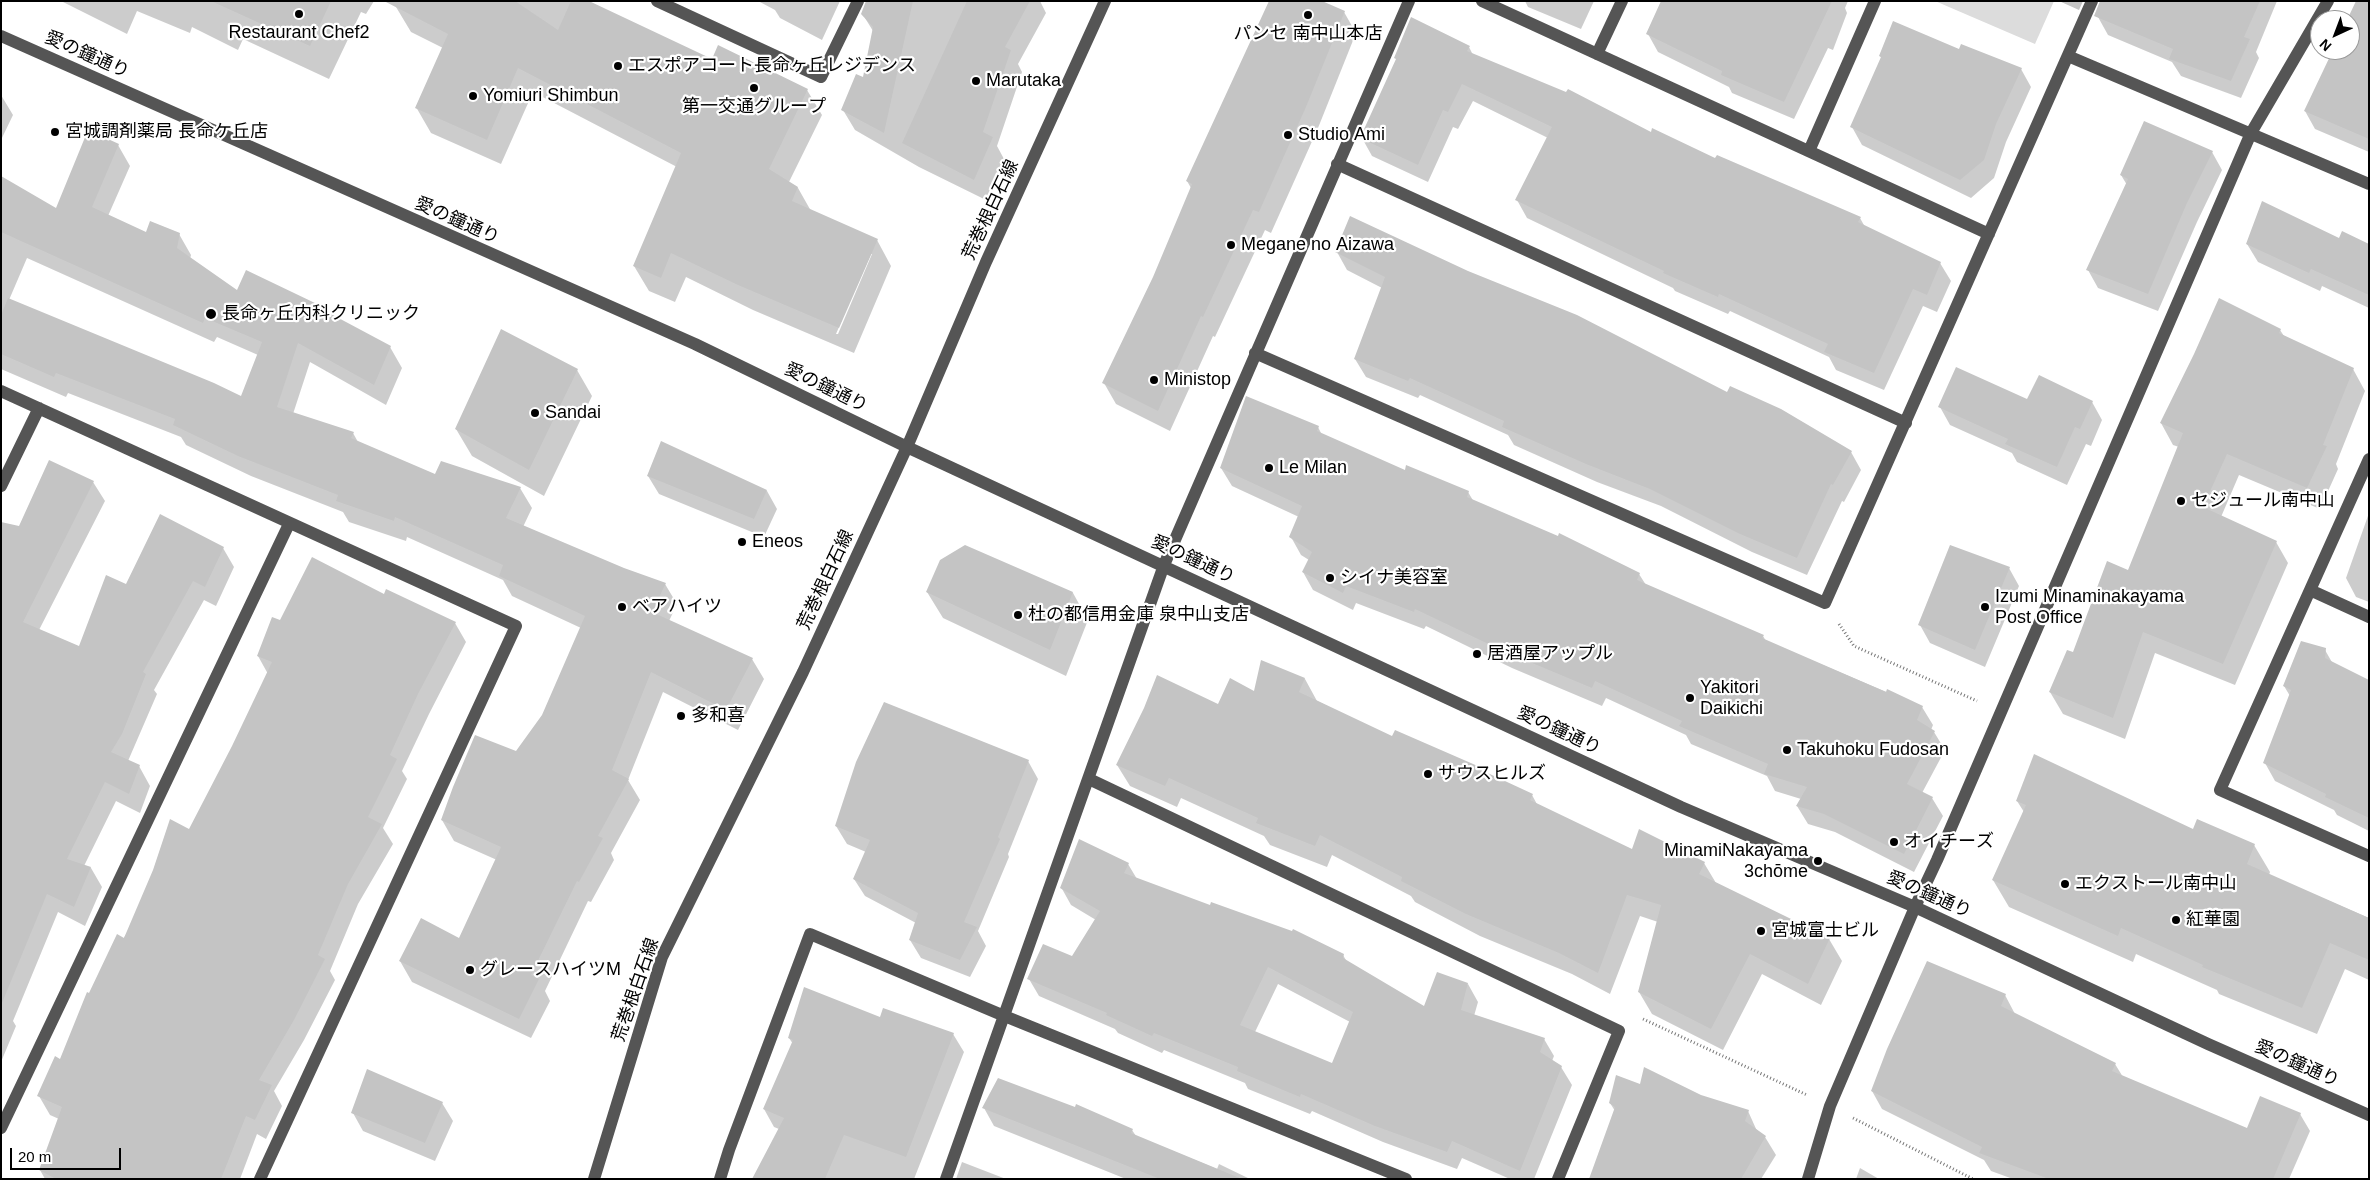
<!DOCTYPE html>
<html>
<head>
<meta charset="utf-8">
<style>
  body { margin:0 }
  #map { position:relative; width:2370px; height:1180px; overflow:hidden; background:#fff; font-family:Arial,sans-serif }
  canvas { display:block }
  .frame { position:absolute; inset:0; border:2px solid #000; pointer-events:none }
  .north { position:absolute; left:2310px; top:10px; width:50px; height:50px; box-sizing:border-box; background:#fff; border:1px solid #999; border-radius:50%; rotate:223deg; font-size:14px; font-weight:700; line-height:20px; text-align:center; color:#000 }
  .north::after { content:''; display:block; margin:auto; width:18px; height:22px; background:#000; clip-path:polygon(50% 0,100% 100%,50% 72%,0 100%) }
  .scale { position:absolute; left:10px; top:1148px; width:111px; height:22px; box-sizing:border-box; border:2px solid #000; border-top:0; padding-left:6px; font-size:15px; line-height:18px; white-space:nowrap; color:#000; -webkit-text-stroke:4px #fff; paint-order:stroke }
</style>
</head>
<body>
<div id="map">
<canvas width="2370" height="1180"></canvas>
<div class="frame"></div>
<div class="north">N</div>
<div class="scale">20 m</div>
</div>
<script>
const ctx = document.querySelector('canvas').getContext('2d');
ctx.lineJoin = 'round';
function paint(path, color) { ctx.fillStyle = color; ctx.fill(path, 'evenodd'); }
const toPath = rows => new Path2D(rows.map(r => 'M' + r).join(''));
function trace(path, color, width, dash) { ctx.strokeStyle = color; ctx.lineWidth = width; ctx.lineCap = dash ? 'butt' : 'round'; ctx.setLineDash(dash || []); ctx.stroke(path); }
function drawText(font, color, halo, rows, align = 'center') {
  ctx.font = font + ' Arial,"Noto Sans JP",sans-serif'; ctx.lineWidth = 4.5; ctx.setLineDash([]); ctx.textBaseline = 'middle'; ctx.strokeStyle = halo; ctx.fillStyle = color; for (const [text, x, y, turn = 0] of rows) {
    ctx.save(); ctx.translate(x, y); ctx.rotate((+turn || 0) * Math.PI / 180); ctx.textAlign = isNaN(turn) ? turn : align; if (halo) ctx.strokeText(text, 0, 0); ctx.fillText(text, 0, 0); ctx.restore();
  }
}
paint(toPath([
  [1935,1,2054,1,2035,44]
]), '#dcdcdc');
paint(toPath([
  [61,1,374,1,366,14,361,12,329,79,243,39,238,50,192,27,190,33,137,11,127,34],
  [399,1,586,1,712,61,807,90,822,115,789,182,798,188,811,211,877,240,891,266,854,353,753,310,686,277,675,302,649,291,634,266,677,167,533,92,501,164,431,133,416,107,443,48,411,32,396,7],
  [870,254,872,254,838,334,836,334],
  [758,1,840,1,822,40,780,18,775,10],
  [873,1,1040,1,1046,13,1018,64,1022,72,997,146,1004,159,986,200,919,167,855,130,843,110,864,79,873,31,865,18],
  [1525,1,1594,1,1581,29,1528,7],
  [1662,1,1848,1,1845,8,1847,13,1833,50,1828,48,1794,119,1732,93,1729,87,1658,52,1648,34],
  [2105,1,2277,1,2256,52,2259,58,2241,98,2181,76,2172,62,2108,35,2098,17],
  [2369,5,2369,152,2315,129,2305,111,2334,50,2350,50,2349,20],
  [1344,12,1356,33,1318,128,1271,233,1265,230,1215,337,1213,336,1170,431,1116,404,1104,383,1154,277,1191,188,1187,181],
  [1469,47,1473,55,1652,133,1860,218,1865,227,1940,263,1951,281,1937,312,1923,306,1884,390,1836,370,1829,357,1730,311,1728,314,1675,291,1673,288,1527,218,1517,200,1548,138,1473,101,1458,129,1453,127,1428,182,1372,156,1362,138],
  [1960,51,2021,69,2031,87,2006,142,1994,178,1971,198,1862,145,1852,127,1882,59,1880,56],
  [1,95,13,115,1,140],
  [118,145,130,166,108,216,146,233,179,234,191,255,190,259,238,292,316,305,318,309,390,347,402,368,386,405,310,362,293,414,353,433,358,442,435,476,520,488,532,508,523,527,624,569,665,584,677,604,669,621,752,659,764,679,738,730,663,692,628,780,640,800,611,853,614,860,591,902,588,901,545,991,550,1001,531,1038,412,982,400,961,460,939,497,860,454,841,442,820,517,752,543,716,581,628,512,596,503,580,407,537,406,541,349,522,343,512,251,476,186,445,181,437,68,393,66,397,1,369,1,177,57,210],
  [27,258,214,342,217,337,258,355,242,398,9,300],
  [2212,152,2222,170,2197,222,2158,311,2098,288,2088,270,2127,185,2121,175],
  [2340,240,2369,245,2369,308,2322,286,2320,291,2258,262,2247,244],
  [1337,252,1727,394,1851,452,1861,470,1844,502,1842,501,1807,575,1752,552,1661,506,1597,482,1514,445,1508,435,1420,395,1418,398,1366,377,1355,359,1382,288,1347,270],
  [2280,330,2284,336,2353,369,2365,391,2336,464,2338,469,2320,509,2239,475,2221,517,2276,542,2288,563,2235,685,2155,653,2125,739,2063,714,2050,692,2073,653,2129,572,2179,447,2173,445,2161,423],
  [577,370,592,396,544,496,472,456,456,429],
  [2092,402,2102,420,2091,446,2086,444,2067,485,2017,462,2012,453,1950,425,1940,407],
  [1318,427,1322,435,1406,472,1468,492,1474,502,1639,574,1646,585,1763,636,1766,641,1922,707,1933,725,1931,730,1934,732,1945,750,1922,793,1932,798,1943,816,1914,872,1835,832,1808,824,1797,806,1801,799,1775,791,1767,776,1691,744,1686,735,1606,698,1602,706,1512,668,1426,626,1424,629,1356,603,1353,610,1313,590,1303,572,1309,560,1301,555,1291,537,1299,517,1232,486,1221,468],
  [648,476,767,491,777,509,764,537,659,494],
  [93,482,105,501,39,630,80,648,127,586,223,548,234,567,216,606,204,600,154,690,157,694,128,761,139,766,150,786,140,813,116,801,84,866,91,868,102,887,85,926,58,912,13,1021,16,1026,1,1062,1,807,26,756,1,746,1,523,20,528],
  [2369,513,2369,602,2356,597,2346,578],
  [965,546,1073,593,1088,620,1066,676,943,618,927,592],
  [2009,568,2019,586,1985,667,1930,643,1920,625],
  [384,596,455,623,466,642,429,714,402,771,407,779,383,828,393,844,358,904,330,971,335,980,304,1040,274,1091,282,1106,266,1139,257,1134,240,1179,45,1179,40,1170,59,1119,50,1115,39,1096,61,1061,89,995,189,831,233,746,268,674,258,656,281,622],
  [2325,650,2333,664,2369,681,2369,831,2337,815,2334,810,2275,781,2265,763,2290,696,2284,686],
  [1262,662,1305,679,1317,701,1393,738,1479,768,1480,771,1532,795,1538,806,1633,850,1704,863,1716,883,1829,939,1842,961,1821,1005,1762,974,1723,1050,1652,1014,1639,992,1658,922,1640,916,1610,994,1572,974,1480,936,1415,902,1411,896,1332,855,1327,867,1270,845,1264,836,1181,798,1177,807,1130,786,1117,765,1219,705,1255,693],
  [1028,761,1038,779,1008,854,1009,857,978,931,986,946,970,977,921,958,910,940,916,923,865,896,854,879,866,852,847,844,836,826],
  [2017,801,2193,831,2254,845,2270,872,2269,875,2369,918,2369,980,2345,969,2317,1034,2219,994,2217,990,2136,954,2133,962,2009,907,1993,880,2024,812],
  [1128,864,1137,879,1343,955,1347,962,1425,1008,1468,984,1478,1002,1474,1016,1544,1039,1554,1056,1552,1061,1561,1067,1572,1085,1534,1179,1510,1179,1462,1158,1457,1169,1383,1142,1312,1111,1310,1114,1248,1089,1245,1083,1164,1050,1162,1053,1118,1033,1115,1029,1039,996,1029,979,1073,958,1096,920,1071,905,1061,887],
  [1278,984,1350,1022,1333,1065,1255,1032],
  [2005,995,2015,1014,2115,1064,2123,1077,2248,1130,2300,1114,2310,1131,2289,1179,2013,1179,1991,1171,1984,1160,1882,1109,1872,1091],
  [881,1019,953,1034,964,1052,914,1179,754,1179,779,1129,774,1127,764,1109,793,1044,789,1038],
  [1641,1086,1700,1096,1748,1111,1757,1131,1765,1137,1776,1155,1761,1179,1590,1179,1615,1111,1610,1103],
  [442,1103,453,1121,435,1161,363,1131,353,1113],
  [984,1108,1132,1130,1136,1136,1217,1169,1219,1164,1250,1179,1126,1179,994,1126],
  [962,1162,1006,1179,956,1179],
  [1860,1168,1879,1179,1856,1179]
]), '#0003');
paint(toPath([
  [211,1,331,1,310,46],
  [384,1,515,1,558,30,571,1,589,1,712,59,718,45,808,89,769,169,798,187,792,201,878,239,839,328,738,285,671,253,661,278,633,266,681,153,518,68,487,140,415,108,448,34],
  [866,1,913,1,884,133,841,110,856,74,863,77,873,27,861,14],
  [967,1,1030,1,1005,47,1011,50,983,132,993,137,974,180,902,143],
  [1269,1,1322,1,1345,11,1306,107,1259,212,1253,210,1203,317,1201,316,1158,411,1102,383,1153,277,1192,184,1186,181],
  [1661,1,1832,1,1784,102,1721,75,1722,71,1646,34],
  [2059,1,2083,1,2079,10],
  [2100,1,2260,1,2244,37,2250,39,2231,81,2169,59,2173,49,2094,16],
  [2356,1,2369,1,2369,139,2304,111,2333,50,2350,50,2350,20,2347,20],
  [1411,17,1470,46,1467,51,1566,92,1568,89,1651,132,1652,128,1715,158,1717,155,1861,217,1858,222,1941,262,1927,295,1913,289,1874,373,1824,352,1828,344,1719,294,1718,297,1663,273,1664,271,1515,200,1552,127,1462,84,1448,112,1443,110,1418,165,1360,138,1396,59,1394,58],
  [1893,21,1959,49,1961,44,2022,68,1996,124,1984,160,1960,180,1850,127,1881,57,1879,56],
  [2144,121,2213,151,2187,203,2148,294,2086,270,2128,179,2120,175],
  [88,130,119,144,92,207,146,232,150,221,180,233,177,248,237,290,246,270,317,304,316,306,391,346,374,385,298,343,277,407,354,432,351,438,435,474,441,461,521,487,506,518,624,568,666,583,652,612,753,658,726,710,651,672,612,770,629,779,598,836,603,838,579,882,577,881,531,975,539,979,519,1019,399,961,421,918,459,938,501,847,441,820,453,787,475,735,516,751,542,715,585,616,499,576,503,565,395,517,394,521,336,501,338,495,238,456,173,425,175,419,56,373,54,377,1,354,1,315,8,298,214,383,241,396,262,342,205,318,203,323,1,232,1,176,56,208],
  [2262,201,2339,238,2342,231,2369,244,2369,295,2311,269,2309,273,2246,244],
  [1350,216,1468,271,1577,315,1727,392,1730,386,1781,409,1852,451,1833,485,1831,484,1797,558,1740,534,1650,489,1586,464,1502,427,1504,421,1410,378,1408,381,1354,359,1385,277,1335,252],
  [2219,298,2281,329,2279,333,2354,368,2323,445,2327,446,2307,488,2227,454,2203,507,2277,541,2223,664,2143,632,2113,718,2049,692,2067,650,2073,652,2107,561,2128,570,2183,433,2160,423,2194,354],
  [501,329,578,369,529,470,455,429],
  [1956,367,2027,399,2039,375,2093,401,2080,429,2075,427,2057,467,2005,444,2008,439,1938,407],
  [1246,396,1319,426,1317,431,1405,470,1406,465,1469,491,1467,497,1558,536,1559,533,1640,573,1637,580,1764,635,1762,638,1886,692,1887,689,1923,706,1917,720,1935,731,1907,784,1933,797,1904,854,1824,814,1796,806,1807,787,1764,774,1768,764,1679,726,1682,721,1595,681,1592,688,1501,650,1415,609,1414,612,1346,586,1343,593,1302,572,1312,552,1289,537,1302,506,1220,468],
  [661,441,767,490,754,519,647,476],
  [49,460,94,481,23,622,79,646,106,575,126,584,160,514,224,547,205,587,193,581,143,672,146,674,122,734,111,752,140,765,129,794,105,782,67,859,91,867,74,907,47,894,2,1003,1,522,19,526],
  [965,545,1073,592,1050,650,926,592,940,560],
  [1950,545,2010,567,1975,650,1918,625],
  [312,557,384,594,386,589,456,622,418,694,390,755,397,759,368,817,382,824,348,884,318,955,325,959,294,1020,259,1080,272,1085,255,1120,246,1116,221,1179,56,1179,39,1170,62,1107,37,1096,55,1056,60,1059,87,992,89,993,117,934,124,938,153,870,170,819,189,829,232,746,272,662,257,656,272,617,280,620],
  [2301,641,2326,648,2325,658,2369,680,2369,818,2325,797,2326,794,2263,763,2291,690,2283,686],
  [1261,660,1305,678,1299,692,1392,736,1395,730,1480,767,1479,769,1533,794,1530,800,1632,849,1639,829,1705,862,1699,874,1830,938,1808,984,1750,954,1711,1029,1638,992,1661,905,1627,895,1598,973,1559,953,1466,914,1401,881,1402,877,1320,835,1315,846,1256,823,1258,818,1169,778,1165,786,1116,765,1144,708,1157,675,1218,704,1230,678,1254,691],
  [884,702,1029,760,998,837,1000,839,964,922,977,927,960,960,909,940,918,913,853,879,870,840,835,826,856,762],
  [2034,754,2193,829,2197,819,2255,844,2247,864,2369,918,2369,960,2330,943,2302,1008,2202,967,2203,965,2121,928,2118,936,1992,880,2026,805,2016,801],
  [1079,839,1129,863,1124,873,1210,905,1211,902,1292,931,1293,929,1344,954,1343,958,1424,1006,1437,972,1468,983,1461,1010,1545,1038,1540,1052,1562,1066,1520,1171,1452,1141,1447,1152,1375,1126,1301,1094,1300,1097,1237,1071,1238,1067,1154,1033,1152,1036,1106,1015,1107,1013,1027,979,1043,944,1072,956,1100,911,1060,888],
  [1268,967,1353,1012,1332,1063,1240,1025],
  [1927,961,2006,994,2001,1006,2116,1063,2112,1071,2247,1128,2260,1096,2301,1113,2273,1179,2049,1179,1979,1153,1982,1147,1871,1091,1887,1049],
  [804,987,880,1017,883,1008,954,1033,906,1157,844,1135,825,1179,752,1179,784,1118,763,1109,793,1040,788,1038],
  [1644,1067,1701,1095,1749,1110,1745,1121,1766,1136,1741,1179,1589,1179,1615,1107,1609,1103,1616,1075,1640,1084],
  [367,1069,443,1102,425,1143,351,1113],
  [998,1078,1075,1107,1076,1104,1133,1129,1131,1133,1242,1179,1160,1179,982,1108]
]), '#c4c4c4');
trace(toPath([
  [1839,624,1854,646,1977,701],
  [1643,1019,1807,1095],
  [1853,1118,1973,1179]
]), '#777', 3, [1, 2.5]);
trace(toPath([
  [657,1,821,77,858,1],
  [1482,1,1989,234],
  [1,36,695,344,907,447,1681,807,1915,907,2208,1044,2369,1115],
  [1597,54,1622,1],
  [2068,56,2369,184],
  [1809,151,1875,1],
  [1337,164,1906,423],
  [1255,353,1825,603,2092,1],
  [1,391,516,626,260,1179],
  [2369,459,2220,790,2369,856],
  [1,486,39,408],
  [2310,590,2369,617],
  [1089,779,1619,1031,1558,1179],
  [1,1128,289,524],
  [594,1179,662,957,803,672,907,447,986,262,1105,1],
  [720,1179,729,1150,810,934,1002,1015,1406,1179],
  [946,1179,1164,565,1409,1],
  [1808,1179,1830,1106,1915,907,1937,860,2251,133,2328,1]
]), '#555', 12);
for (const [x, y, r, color] of [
  [299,14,5,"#000"],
  [1308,15,5,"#000"],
  [618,66,5,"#000"],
  [976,81,5,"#000"],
  [754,88,5,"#000"],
  [473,96,5,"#000"],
  [55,132,5,"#000"],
  [1288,135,5,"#000"],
  [1231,245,5,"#000"],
  [211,314,6,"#000"],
  [1154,380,5,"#000"],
  [535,413,5,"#000"],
  [1269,468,5,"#000"],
  [2181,501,5,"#000"],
  [742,542,5,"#000"],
  [1330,578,5,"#000"],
  [622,607,5,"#000"],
  [1985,607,5,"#000"],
  [1018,615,5,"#000"],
  [1477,654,5,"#000"],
  [1690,698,5,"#000"],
  [681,716,5,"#000"],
  [1787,750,5,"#000"],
  [1428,774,5,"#000"],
  [1894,842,5,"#000"],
  [1818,861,5,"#000"],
  [2065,884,5,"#000"],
  [2176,920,5,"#000"],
  [1761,931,5,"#000"],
  [470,970,5,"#000"]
]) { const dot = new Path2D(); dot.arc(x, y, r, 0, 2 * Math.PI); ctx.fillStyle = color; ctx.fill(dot); trace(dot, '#fff', 2); }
drawText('18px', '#000', '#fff', [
  ["Restaurant Chef2",299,33,"center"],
  ["パンセ 南中山本店",1308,34,"center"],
  ["エスポアコート長命ヶ丘レジデンス",628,66],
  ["Marutaka",986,81],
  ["Yomiuri Shimbun",483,96],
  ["第一交通グループ",754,107,"center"],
  ["宮城調剤薬局 長命ケ丘店",65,132],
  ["Studio Ami",1298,135],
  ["Megane no Aizawa",1241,245],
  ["長命ヶ丘内科クリニック",222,314],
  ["Ministop",1164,380],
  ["Sandai",545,413],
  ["Le Milan",1279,468],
  ["セジュール南中山",2191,501],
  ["Eneos",752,542],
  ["シイナ美容室",1340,578],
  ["Izumi Minaminakayama",1995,597],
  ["Post Office",1995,618],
  ["ベアハイツ",632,607],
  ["杜の都信用金庫 泉中山支店",1028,615],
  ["居酒屋アップル",1487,654],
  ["Yakitori",1700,688],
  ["Daikichi",1700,709],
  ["多和喜",691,716],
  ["Takuhoku Fudosan",1797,750],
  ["サウスヒルズ",1438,774],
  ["オイチーズ",1904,842],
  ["MinamiNakayama",1808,851,"right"],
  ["3chōme",1808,872,"right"],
  ["エクストール南中山",2075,884],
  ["紅華園",2186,920],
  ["宮城富士ビル",1771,931],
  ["グレースハイツM",480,970]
], 'left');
drawText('18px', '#000', '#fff', [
  ["愛の鐘通り",87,55,24],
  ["荒巻根白石線",991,210,-65],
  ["愛の鐘通り",457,221,24],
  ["愛の鐘通り",826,388,26],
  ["愛の鐘通り",1193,560,25],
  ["荒巻根白石線",826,580,-65],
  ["愛の鐘通り",1559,731,25],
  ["愛の鐘通り",1929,895,24],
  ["荒巻根白石線",636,990,-71],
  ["愛の鐘通り",2297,1064,24]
]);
</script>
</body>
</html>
